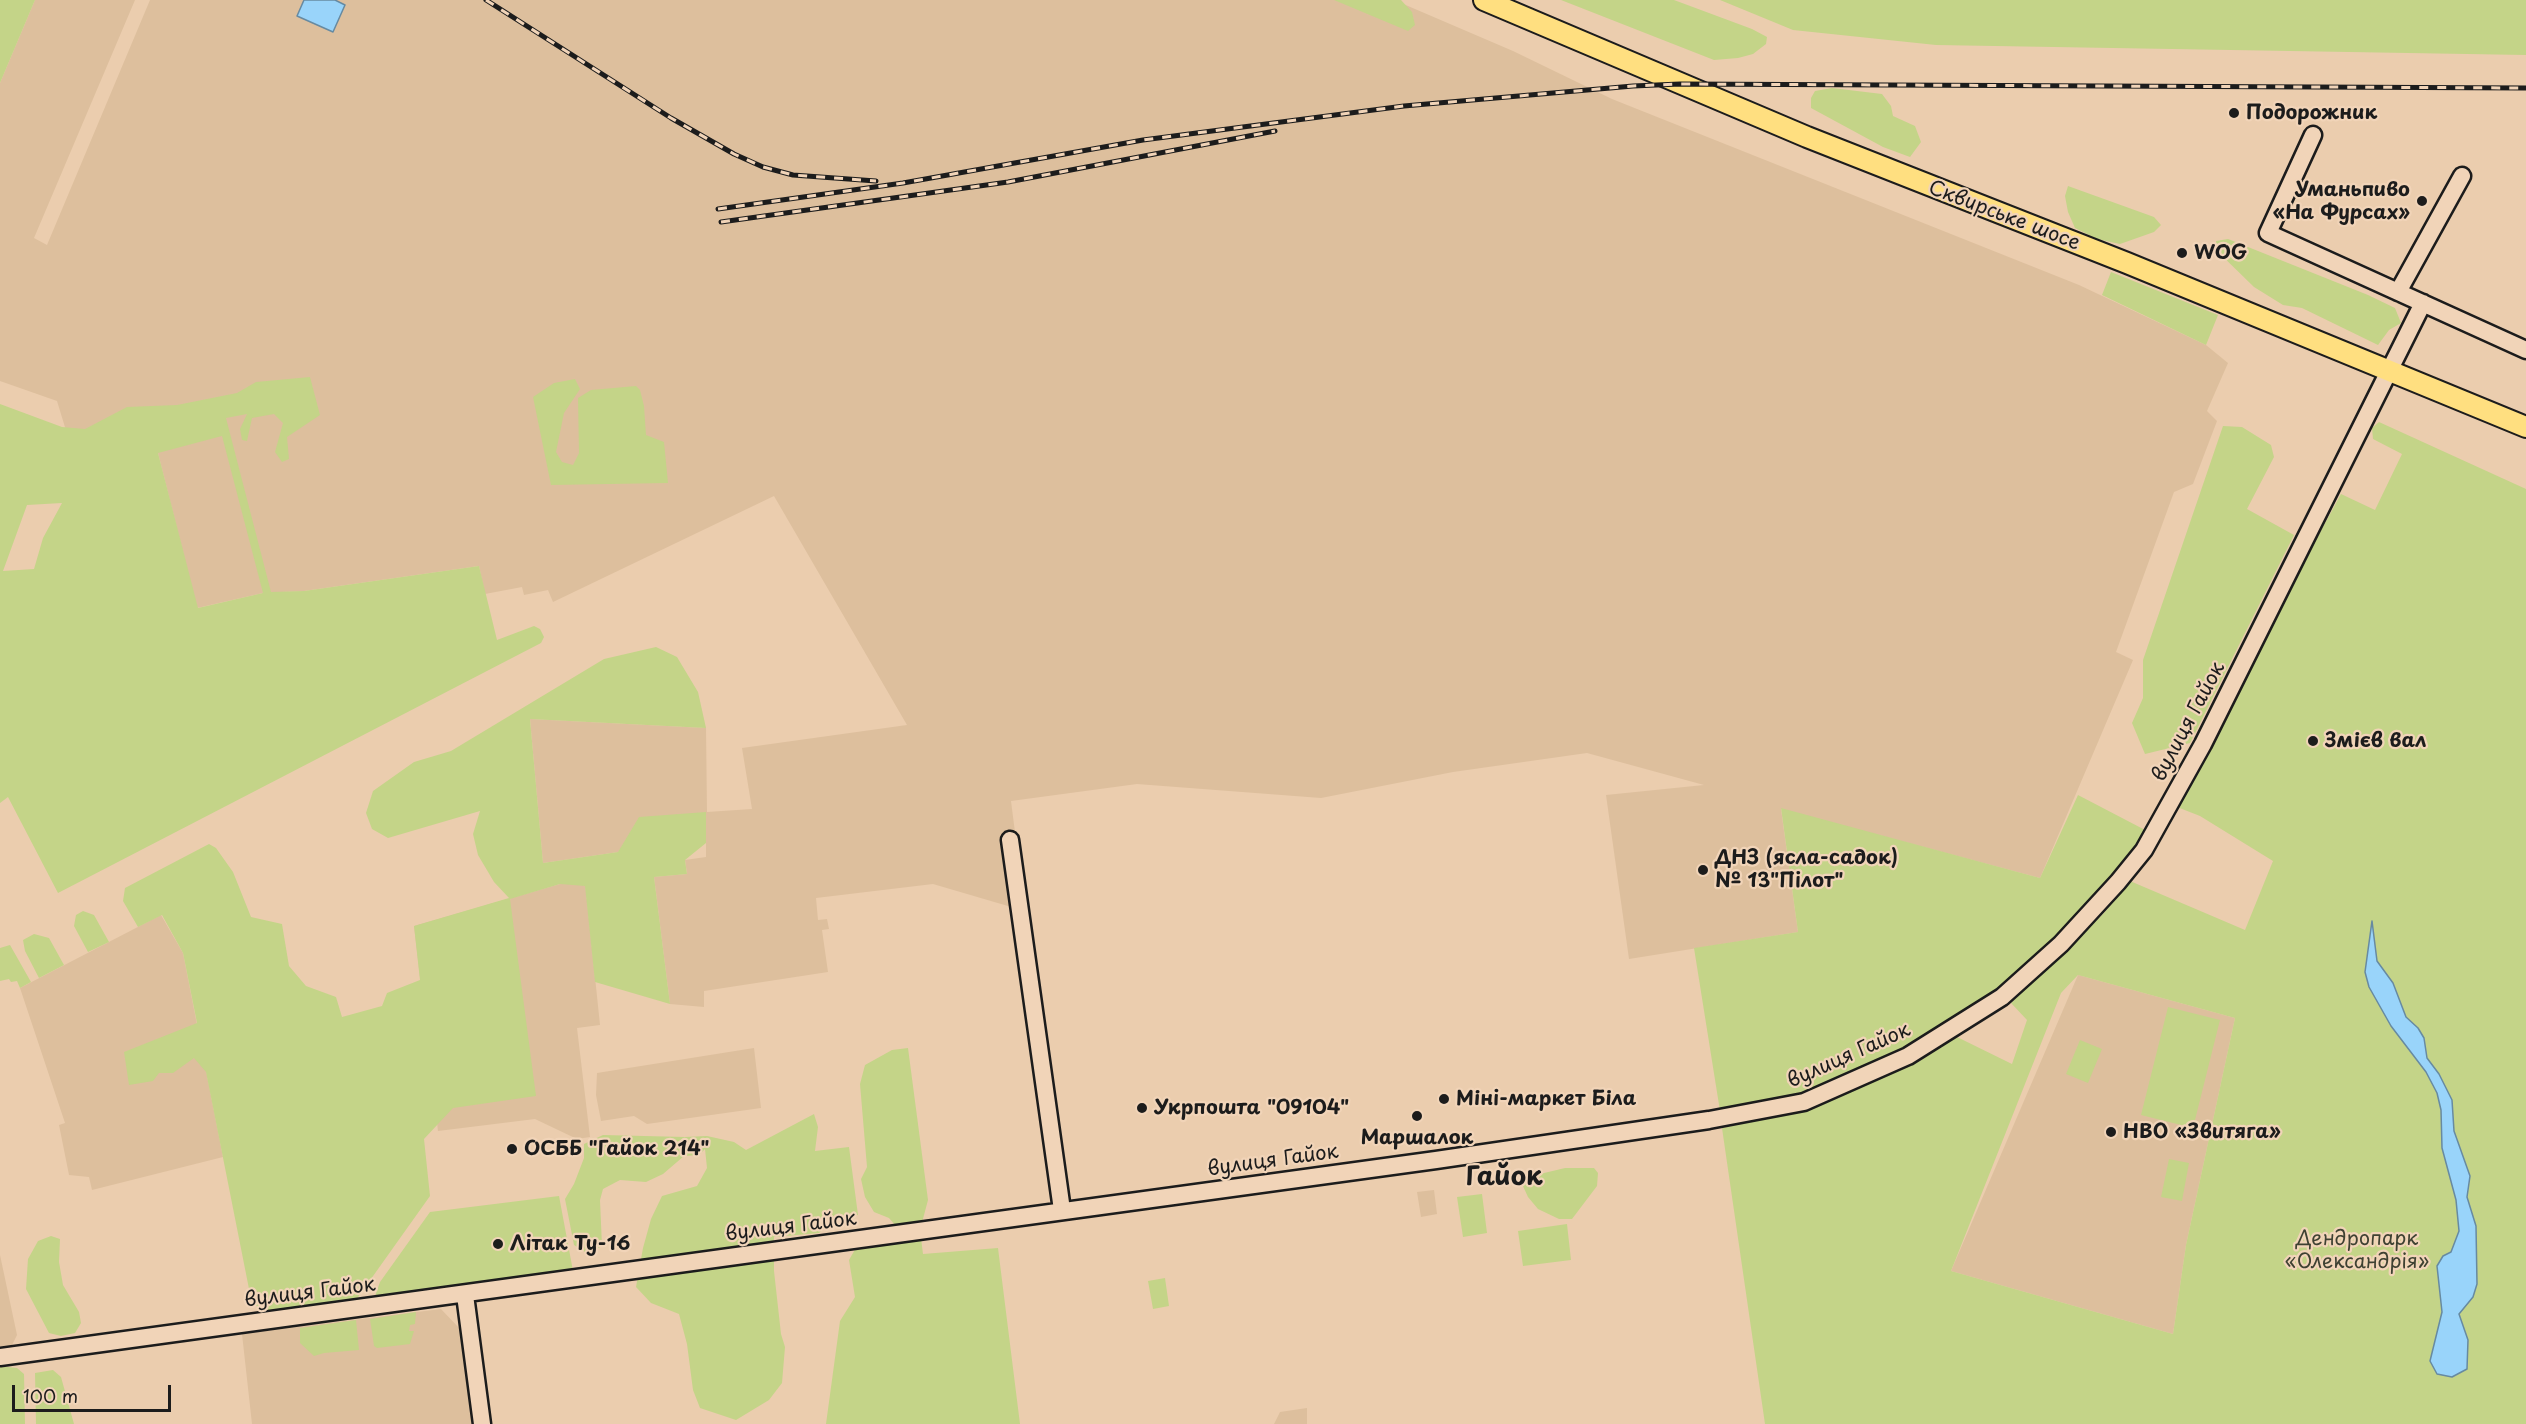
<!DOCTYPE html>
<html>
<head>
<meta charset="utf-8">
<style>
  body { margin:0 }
  #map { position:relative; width:2526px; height:1424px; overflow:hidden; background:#ebcdae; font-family:"Playpen Sans",sans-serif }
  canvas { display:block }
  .scale { position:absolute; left:12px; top:1385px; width:159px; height:27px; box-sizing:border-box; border:3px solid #1c1c1c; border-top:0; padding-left:8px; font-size:18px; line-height:21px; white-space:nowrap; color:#1c1c1c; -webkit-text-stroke:4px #f1d4b8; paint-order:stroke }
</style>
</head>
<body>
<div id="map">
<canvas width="2526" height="1424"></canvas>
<div class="scale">100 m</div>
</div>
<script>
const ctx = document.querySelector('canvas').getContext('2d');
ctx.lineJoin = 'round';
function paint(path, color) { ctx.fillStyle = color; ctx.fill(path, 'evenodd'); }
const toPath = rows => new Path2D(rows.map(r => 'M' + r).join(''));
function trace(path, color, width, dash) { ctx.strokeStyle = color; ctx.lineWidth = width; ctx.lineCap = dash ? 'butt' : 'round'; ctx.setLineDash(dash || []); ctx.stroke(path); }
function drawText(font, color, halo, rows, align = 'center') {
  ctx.font = font + ' "Playpen Sans",sans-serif'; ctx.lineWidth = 4.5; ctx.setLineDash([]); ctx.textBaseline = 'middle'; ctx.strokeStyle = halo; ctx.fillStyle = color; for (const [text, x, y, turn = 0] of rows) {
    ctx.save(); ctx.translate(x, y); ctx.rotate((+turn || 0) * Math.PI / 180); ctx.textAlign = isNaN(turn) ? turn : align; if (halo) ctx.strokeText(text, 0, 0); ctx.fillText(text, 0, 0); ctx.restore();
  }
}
paint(toPath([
  [35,0,135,0,34,238,47,245,150,0,1394,0,1513,51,1612,99,2079,285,2206,345,2228,363,2207,411,2217,421,2193,484,2174,492,2116,652,2133,660,2040,878,1781,809,1798,932,1629,959,1606,795,1704,785,1587,753,1453,772,1321,798,1137,784,1011,801,1025,911,933,884,816,898,818,920,827,919,829,929,822,930,828,972,704,991,704,1007,670,1004,654,877,687,874,685,860,706,857,706,813,618,852,543,863,530,719,706,728,707,812,752,809,742,748,907,725,774,496,553,602,548,590,524,595,522,587,485,594,479,566,304,591,263,593,197,608,158,453,79,473,57,401,0,381,0,83],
  [585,881,600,1025,577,1028,590,1137,577,1139,535,1119,438,1131,414,926,560,884],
  [161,915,183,953,223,1157,92,1190,89,1177,69,1175,59,1125,65,1123,20,988],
  [2078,975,2235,1018,2186,1245,2173,1334,1951,1271],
  [754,1048,761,1108,647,1124,634,1116,601,1121,596,1095,597,1073],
  [1434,1190,1437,1214,1421,1217,1417,1192],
  [0,1255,17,1335,11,1347,0,1348],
  [441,1309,460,1329,473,1424,252,1424,242,1334],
  [1307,1408,1307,1424,1274,1424,1280,1412]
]), '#ddbf9d');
paint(toPath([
  [0,0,35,0,0,83],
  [1334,0,1401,0,1412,12,1415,25,1408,31],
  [1561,0,1674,0,1752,29,1767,37,1766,44,1753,54,1738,58,1714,60],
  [1720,0,2526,0,2526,55,1936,45,1793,30],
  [1832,88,1882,94,1891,106,1893,116,1915,126,1921,142,1910,157,1883,147,1811,108,1811,98,1815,91],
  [2068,186,2154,217,2161,225,2154,232,2120,244,2097,239,2075,228,2068,212,2065,196],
  [2228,239,2368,295,2395,308,2401,323,2389,330,2378,345,2302,308,2283,305,2254,287,2215,249,2216,241],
  [2111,272,2218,315,2206,345,2102,295],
  [310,377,320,415,287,437,289,459,282,462,275,452,283,423,274,414,252,418,247,441,242,440,240,429,247,414,226,418,271,592,304,591,479,566,497,640,534,626,540,629,544,637,541,643,58,893,8,797,0,803,0,404,62,427,85,429,127,407,177,405,237,393,256,382],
  [222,436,263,593,198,608,158,453],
  [62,503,43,538,34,569,3,571,27,505],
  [575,379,580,389,564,413,556,452,562,462,573,465,579,453,578,398,591,390,636,386,640,390,644,406,646,435,664,442,668,483,551,485,533,397,554,383],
  [2379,422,2526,489,2526,1424,1765,1424,1722,1128,1809,1110,1918,1062,1957,1037,2012,1064,2027,1020,2011,1003,2104,913,2130,881,2245,930,2273,861,2200,816,2177,807,2271,622,2341,494,2375,510,2402,454,2373,439,2372,428],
  [2078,975,2235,1018,2186,1245,2173,1334,1951,1271,2061,993],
  [2223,426,2242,427,2271,445,2274,457,2247,509,2294,535,2190,743,2145,754,2132,723,2143,698,2143,660],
  [656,647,677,657,698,692,706,728,530,719,543,863,618,852,639,817,706,812,706,843,685,860,687,874,654,877,670,1004,595,982,585,886,560,884,510,899,536,1096,453,1108,424,1139,430,1196,356,1300,268,1311,252,1304,206,1072,194,1058,173,1073,159,1073,153,1081,129,1085,124,1052,197,1023,183,953,162,915,138,927,123,901,125,888,209,844,216,848,233,872,251,917,282,924,289,966,306,986,336,997,342,1017,382,1006,387,993,420,980,414,926,509,898,494,882,478,855,473,834,480,811,388,838,372,829,366,813,373,791,414,762,451,751,604,659],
  [2078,795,2147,831,2112,878,2071,924,2023,968,1989,996,1902,1050,1808,1091,1720,1111,1694,948,1798,932,1781,808,2040,878],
  [83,911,94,915,109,942,88,952,74,926,76,915],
  [34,934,49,938,64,965,39,978,25,951,23,940],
  [10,945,31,982,20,988,17,981,11,982,9,979,0,981,0,948],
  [2168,1007,2220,1020,2193,1128,2141,1115],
  [2080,1040,2102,1049,2088,1083,2066,1074],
  [908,1048,928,1200,920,1230,923,1254,998,1248,1020,1424,826,1424,840,1321,855,1297,849,1260,861,1239,902,1233,889,1218,874,1212,865,1197,861,1179,867,1167,860,1084,865,1065,892,1050],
  [814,1114,818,1127,815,1151,849,1147,858,1215,826,1219,827,1226,819,1233,774,1237,774,1271,781,1334,785,1347,782,1383,769,1400,736,1420,700,1408,693,1390,687,1344,679,1314,651,1303,636,1287,643,1248,651,1219,662,1196,697,1186,707,1168,705,1149,699,1155,684,1156,663,1174,646,1182,620,1180,603,1189,600,1200,602,1246,588,1254,574,1245,565,1199,574,1184,584,1158,584,1144,603,1135,685,1137,707,1136,734,1142,746,1150],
  [2169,1159,2189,1163,2182,1201,2161,1197],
  [1565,1168,1594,1168,1598,1173,1597,1186,1572,1219,1559,1219,1538,1209,1528,1197,1522,1184,1525,1180,1540,1174],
  [1482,1194,1487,1233,1463,1237,1457,1197],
  [559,1196,573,1271,374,1299,380,1282,430,1212],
  [1567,1224,1571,1260,1523,1266,1518,1231],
  [51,1236,60,1239,59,1262,63,1285,79,1312,81,1323,75,1333,61,1336,49,1333,26,1289,28,1259,38,1241],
  [1165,1278,1169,1306,1153,1309,1148,1281],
  [416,1312,415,1324,410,1325,409,1331,414,1331,410,1344,377,1348,374,1346,370,1319],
  [356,1320,359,1350,324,1353,314,1356,300,1343,300,1328],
  [0,1366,17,1368,24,1374,25,1424,0,1424],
  [53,1370,61,1377,74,1424,36,1424,35,1373]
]), '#c4d488');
const water = toPath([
  [304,0,335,0,345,5,333,32,297,16,304,0],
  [2372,921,2377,961,2393,983,2406,1017,2418,1028,2424,1038,2427,1058,2439,1074,2452,1100,2454,1131,2470,1176,2467,1197,2476,1226,2477,1284,2473,1297,2459,1314,2468,1340,2467,1369,2452,1377,2437,1374,2430,1361,2442,1312,2437,1266,2443,1256,2451,1252,2459,1231,2456,1200,2442,1148,2441,1110,2437,1093,2426,1072,2391,1026,2369,987,2365,972,2372,921]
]);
paint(water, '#99d4fa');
trace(water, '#678aa1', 1.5);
const minor = toPath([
  [2313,135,2268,233,2526,350],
  [2398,292,2462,176],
  [1010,840,1062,1210],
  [465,1295,482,1424],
  [0,1357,1436,1160,1709,1120,1804,1102,1908,1056,2002,997,2061,944,2118,882,2144,850,2203,744,2423,303]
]);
const major = toPath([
  [1484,0,1807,137,2127,263,2526,427]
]);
trace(minor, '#1c1c1c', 21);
trace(major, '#1c1c1c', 24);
trace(minor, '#f1d4b8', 16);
trace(major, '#ffdf80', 20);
const rail = toPath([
  [486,0,671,118,734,154,763,167,793,175,876,181],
  [718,209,903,183,1143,140,1404,106,1633,86,1680,84,2526,88],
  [721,222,1008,182,1275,131]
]);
trace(rail, '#1c1c1c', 5);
trace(rail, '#f1d4b8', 3, [9]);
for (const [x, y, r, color] of [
  [2234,113,6,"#1c1c1c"],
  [2422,201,6,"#1c1c1c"],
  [2182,253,6,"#1c1c1c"],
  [2313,741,6,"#1c1c1c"],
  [1703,870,6,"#1c1c1c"],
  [1444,1099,6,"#1c1c1c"],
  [1142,1108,6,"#1c1c1c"],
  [1417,1116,6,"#1c1c1c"],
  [2111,1132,6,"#1c1c1c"],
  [512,1149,6,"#1c1c1c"],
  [498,1244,6,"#1c1c1c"]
]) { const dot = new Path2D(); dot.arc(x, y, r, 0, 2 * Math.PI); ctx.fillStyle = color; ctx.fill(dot); trace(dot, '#f1d4b8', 2); }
drawText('bold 20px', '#1c1c1c', '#f1d4b8', [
  ["Подорожник",2246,113],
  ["Уманьпиво",2410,190,"right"],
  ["«На Фурсах»",2410,213,"right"],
  ["WOG",2194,253],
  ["Змієв вал",2325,741],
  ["ДНЗ (ясла-садок)",1715,858],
  ["№ 13\"Пілот\"",1715,881],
  ["Міні-маркет Біла",1456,1099],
  ["Укрпошта \"09104\"",1154,1108],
  ["НВО «Звитяга»",2123,1132],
  ["Маршалок",1417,1138,"center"],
  ["ОСББ \"Гайок 214\"",524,1149],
  ["Літак Ту-16",510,1244]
], 'left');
drawText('20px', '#1c1c1c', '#f1d4b8', [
  ["Сквирське шосе",2004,216,21],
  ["вулиця Гайок",2189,722,-62],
  ["вулиця Гайок",1849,1056,-24],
  ["вулиця Гайок",1273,1161,-8],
  ["вулиця Гайок",791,1227,-7],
  ["вулиця Гайок",310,1293,-7]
]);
drawText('20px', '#3e4132', '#f1d4b8', [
  ["Дендропарк",2357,1239],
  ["«Олександрія»",2357,1262]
]);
drawText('bold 26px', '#1c1c1c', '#f1d4b8', [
  ["Гайок",1504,1178]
]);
</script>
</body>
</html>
